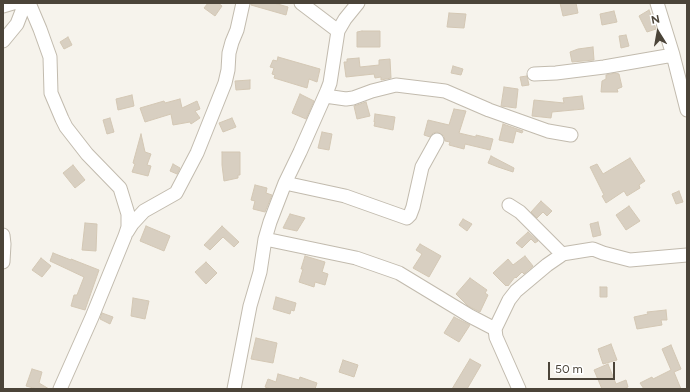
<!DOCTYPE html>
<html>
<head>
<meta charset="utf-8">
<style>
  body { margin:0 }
  #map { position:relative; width:690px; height:392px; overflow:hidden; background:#f6f3ec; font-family:Figtree,sans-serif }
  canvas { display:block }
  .frame { position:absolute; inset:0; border:4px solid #4b4439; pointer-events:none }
  .north { position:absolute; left:638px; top:12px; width:40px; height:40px; -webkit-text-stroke:3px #fff; paint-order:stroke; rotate:349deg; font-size:11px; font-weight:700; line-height:16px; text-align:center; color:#4b4439 }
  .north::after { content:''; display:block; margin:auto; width:14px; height:18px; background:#4b4439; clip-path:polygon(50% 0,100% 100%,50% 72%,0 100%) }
  .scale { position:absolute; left:548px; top:362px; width:67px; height:18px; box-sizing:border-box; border:2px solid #4b4439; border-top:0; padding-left:5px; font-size:12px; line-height:14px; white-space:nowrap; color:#4b4439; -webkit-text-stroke:3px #fff; paint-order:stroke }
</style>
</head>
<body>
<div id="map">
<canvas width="690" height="392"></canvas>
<div class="frame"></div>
<div class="north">N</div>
<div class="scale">50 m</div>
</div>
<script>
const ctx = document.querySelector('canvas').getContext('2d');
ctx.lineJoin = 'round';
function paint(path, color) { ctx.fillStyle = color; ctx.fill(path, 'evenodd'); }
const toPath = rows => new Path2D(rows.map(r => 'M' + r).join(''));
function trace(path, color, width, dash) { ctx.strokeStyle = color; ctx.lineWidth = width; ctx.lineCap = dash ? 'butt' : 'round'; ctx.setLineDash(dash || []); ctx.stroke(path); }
const building = toPath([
  [208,3,218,3,222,6,215,16,204,8,208,3],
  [251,3,274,3,288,7,286,15,251,5,251,3],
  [560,3,576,3,578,13,563,16,560,3],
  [649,10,656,29,647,32,639,16,649,10],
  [614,11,617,22,602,25,600,14,614,11],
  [449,13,466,14,464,28,447,27,449,13],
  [362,31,380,31,380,47,357,47,357,32,362,31],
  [626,35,629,46,621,48,619,36,626,35],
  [68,37,72,45,64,49,60,42,68,37],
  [593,47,594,60,572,62,570,52,578,49,593,47],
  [278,57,320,69,317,82,309,79,307,88,274,78,275,75,272,74,274,68,270,67,273,60,277,61,278,57],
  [359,58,360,67,379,65,379,60,390,59,391,78,381,80,381,77,375,78,374,74,346,77,344,62,347,62,347,59,359,58],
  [453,66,463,69,461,75,451,73,453,66],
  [615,73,619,74,622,87,617,89,618,92,601,92,602,81,606,79,606,75,615,73],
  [527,76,529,85,522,86,520,77,527,76],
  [250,80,250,89,236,90,235,81,250,80],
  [504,87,518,89,516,108,501,106,504,87],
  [300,94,314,101,306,119,292,113,300,94],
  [132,95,134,106,118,110,116,99,132,95],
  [582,96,584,109,552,112,551,118,532,116,534,100,564,103,563,98,582,96],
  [180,99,182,108,197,101,200,109,195,111,200,118,191,124,190,122,173,125,171,114,145,122,140,108,164,101,165,103,180,99],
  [366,102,370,116,357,119,354,106,366,102],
  [454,109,466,111,459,133,476,137,476,135,493,139,490,150,465,144,464,149,449,145,450,142,445,141,444,136,437,132,433,133,430,137,424,135,428,120,449,125,454,109],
  [375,114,395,117,393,130,374,126,375,122,374,122,375,114],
  [110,118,114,132,107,134,103,120,110,118],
  [232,118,236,127,223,132,219,123,232,118],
  [503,124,523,131,522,133,516,131,513,143,499,140,503,124],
  [322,132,332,134,329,150,318,148,322,132],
  [141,134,145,152,151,154,147,165,151,166,148,176,132,172,135,164,133,163,141,134],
  [222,152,240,152,240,175,238,175,238,178,224,181,222,165,222,152],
  [491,156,514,168,513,172,498,167,488,163,491,156],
  [630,158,645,181,639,185,640,188,627,196,624,191,606,203,602,196,604,195,590,167,597,164,603,174,630,158],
  [173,164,180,168,177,174,170,171,173,164],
  [73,165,85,180,75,188,63,173,73,165],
  [255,185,267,188,266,193,272,195,265,212,253,209,255,201,251,200,255,185],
  [679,191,683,202,676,204,672,194,679,191],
  [541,201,552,211,547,216,543,212,537,218,531,212,541,201],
  [629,206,640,221,626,230,616,215,629,206],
  [290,214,305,218,297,231,283,228,290,214],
  [463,219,472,224,467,231,459,225,463,219],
  [598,222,601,235,593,237,590,224,598,222],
  [85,223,97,224,96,251,82,250,85,223],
  [146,226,170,236,164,251,140,241,146,226],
  [222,226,239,242,234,247,223,237,210,250,204,245,222,226],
  [528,232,538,241,535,243,531,239,522,248,516,243,528,232],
  [420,244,441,256,429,277,413,268,422,254,416,250,420,244],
  [53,253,71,260,71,259,99,270,85,310,71,306,74,295,77,295,84,277,50,261,53,253],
  [305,256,325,262,322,272,328,274,325,285,315,282,314,287,299,282,303,269,301,269,305,256],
  [525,256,533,266,524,274,522,272,516,278,515,277,508,286,507,285,506,286,493,273,508,259,513,265,525,256],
  [41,258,51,266,42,277,32,270,41,258],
  [206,262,217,273,206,284,195,272,206,262],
  [470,278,487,290,485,293,488,295,480,312,468,306,456,294,470,278],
  [600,287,607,287,607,297,600,297,600,287],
  [276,297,296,303,294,311,291,310,290,314,273,309,276,297],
  [133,298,149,301,145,319,131,316,133,298],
  [666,310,667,320,661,320,662,325,637,329,634,317,648,314,647,312,666,310],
  [102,313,113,317,110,324,100,319,102,313],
  [454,317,470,325,459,342,444,333,454,317],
  [256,338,277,343,273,363,251,359,256,338],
  [611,344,617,360,603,364,598,349,611,344],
  [671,345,681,369,674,372,681,389,644,389,640,383,652,377,653,379,671,370,662,349,671,345],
  [470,359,481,365,467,389,452,389,470,359],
  [343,360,358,365,354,377,339,372,343,360],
  [608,364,616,384,626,380,628,387,623,389,602,389,594,370,608,364],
  [32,369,42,372,39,383,49,389,37,389,26,386,32,369],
  [278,374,299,380,300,377,317,383,315,389,271,389,265,387,268,379,276,382,278,374]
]);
paint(building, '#d8cfc1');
trace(building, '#d3c7b4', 1);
const minor = toPath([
  [29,3,40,29,50,57,51,93,62,119,66,127,87,154,120,188,128,214,128,227,125,236,92,317,60,389],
  [301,3,338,31],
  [657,3,673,55,687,110],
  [3,6,13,3],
  [3,41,17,24,22,11,22,3],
  [534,74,556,73,604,67,673,55],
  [325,96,346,99,353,98,372,91,396,85,437,90,445,91,489,110,548,131,571,135],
  [285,183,345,196,407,218,410,215,413,207,422,167,437,140],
  [509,205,520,212,562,254,593,249,603,253,630,260,687,255],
  [127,232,132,224,144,211,176,193,197,153,225,83,228,70,229,53,232,42,237,30,243,3],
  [3,235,4,244,3,262],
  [265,239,356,258,399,273,470,316,495,329],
  [234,389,250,306,260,272,265,239,270,222,285,183,300,152,327,91,330,83,338,31,345,19,358,3],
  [519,389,496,337,495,329,509,300,516,291,547,265,563,254]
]);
trace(minor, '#c2bbae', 15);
trace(minor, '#fff', 13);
</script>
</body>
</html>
